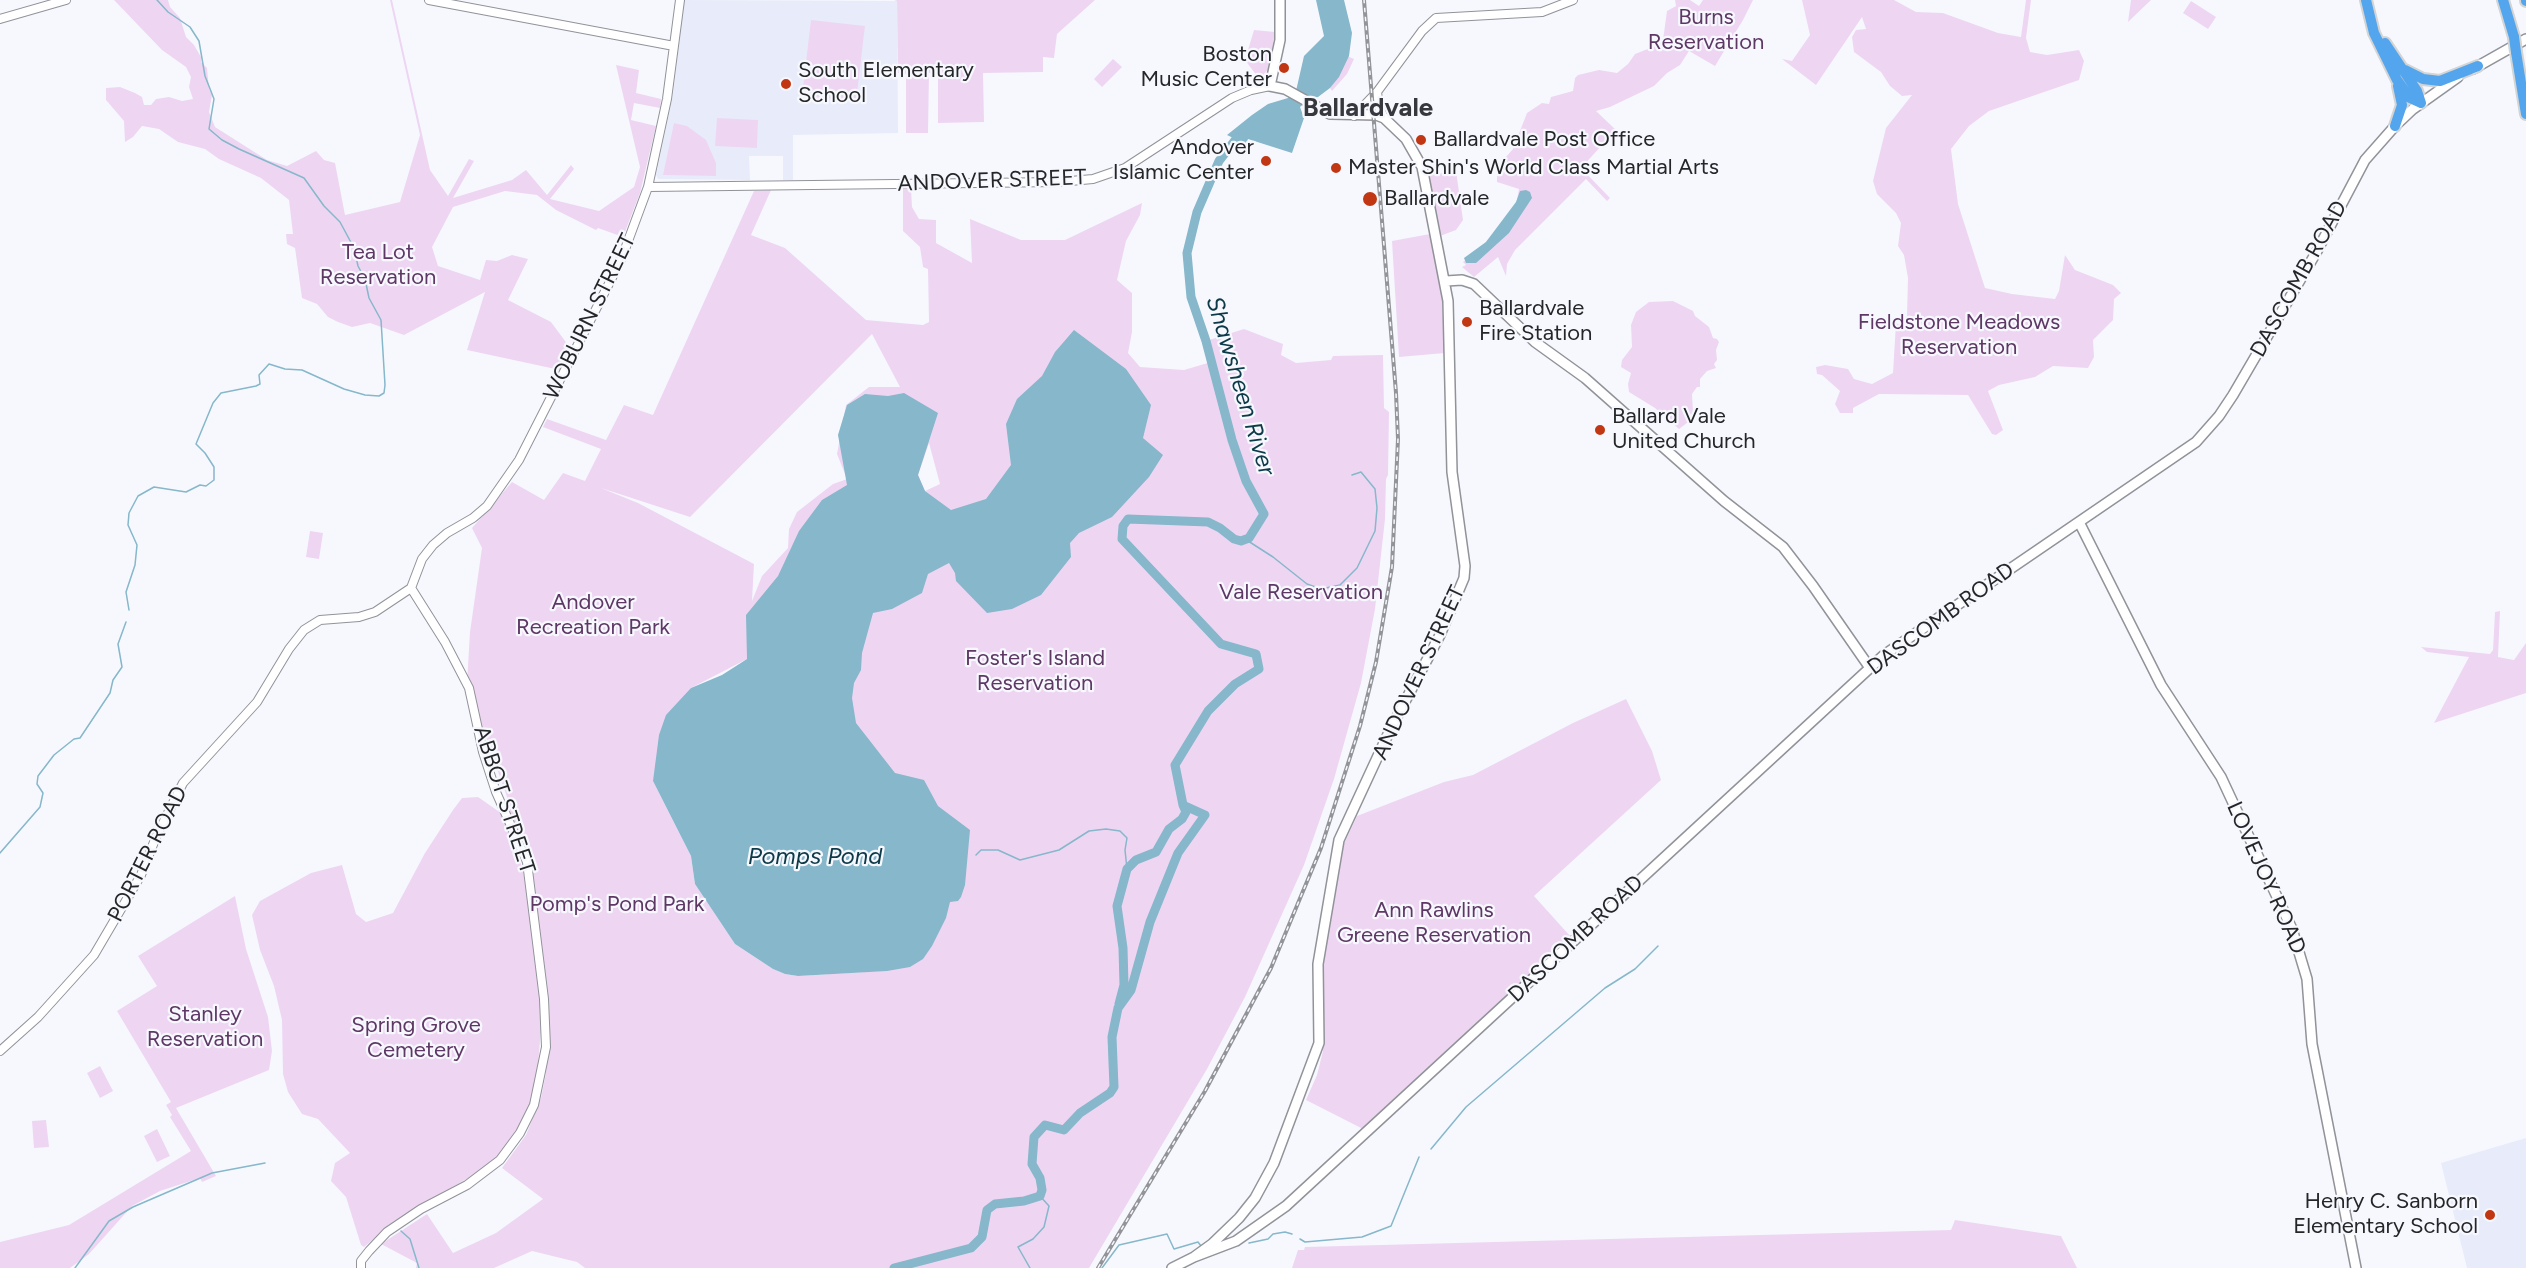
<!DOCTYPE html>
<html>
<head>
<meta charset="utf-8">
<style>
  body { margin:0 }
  canvas { display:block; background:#f6f8fe }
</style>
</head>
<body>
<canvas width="2526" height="1268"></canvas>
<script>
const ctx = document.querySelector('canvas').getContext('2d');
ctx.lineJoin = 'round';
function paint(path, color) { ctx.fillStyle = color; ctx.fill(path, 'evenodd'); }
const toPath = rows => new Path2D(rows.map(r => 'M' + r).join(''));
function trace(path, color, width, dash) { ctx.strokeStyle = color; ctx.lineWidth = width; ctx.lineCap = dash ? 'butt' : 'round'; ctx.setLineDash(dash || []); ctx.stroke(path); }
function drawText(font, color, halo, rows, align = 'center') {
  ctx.font = font + ' Figtree,sans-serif'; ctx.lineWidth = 4.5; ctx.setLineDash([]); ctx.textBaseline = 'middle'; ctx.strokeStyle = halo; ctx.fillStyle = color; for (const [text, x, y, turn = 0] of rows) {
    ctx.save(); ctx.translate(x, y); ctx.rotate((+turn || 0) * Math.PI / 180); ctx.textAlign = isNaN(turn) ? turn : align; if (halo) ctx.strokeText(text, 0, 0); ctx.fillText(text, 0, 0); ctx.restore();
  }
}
paint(toPath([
  [684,0,897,1,898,133,793,135,793,180,783,180,783,156,749,156,750,180,658,179,656,175,673,95],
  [2526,1138,2526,1268,2467,1268,2441,1163]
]), '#e8ecfa');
paint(toPath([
  [114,0,168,0,170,7,180,18,186,37,194,45,201,57,201,62,207,68,209,89,212,95,209,112,215,127,267,160,287,166,316,151,324,160,335,163,345,215,400,202,420,135,390,0,392,0,430,170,448,196,469,159,474,161,453,198,512,180,526,170,547,195,571,165,574,169,550,199,599,211,634,187,640,167,616,65,639,70,636,93,661,99,660,108,634,103,631,120,656,126,640,193,623,237,598,228,596,230,556,210,537,195,505,191,453,207,432,247,438,266,480,280,486,260,497,261,512,255,528,259,508,300,551,322,571,349,560,370,467,350,485,292,404,335,370,323,352,327,338,322,328,317,317,304,302,298,295,248,287,244,286,234,293,234,289,200,261,178,219,159,205,149,178,142,159,129,142,126,133,137,125,142,124,121,106,100,106,88,120,87,135,93,142,97,144,105,151,105,156,99,169,97,182,101,193,99,189,87,191,77,186,67,162,50],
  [894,0,1095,0,1057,34,1054,58,1043,57,1043,72,983,73,984,122,938,123,938,74,929,73,928,133,906,133,906,74,898,73,897,1],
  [1675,0,1690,0,1699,6,1703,0,1753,0,1743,20,1715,66,1689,51,1680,65,1667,73,1654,86,1610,107,1596,111,1616,130,1581,168,1610,198,1607,201,1586,179,1515,250,1507,264,1506,276,1498,257,1474,277,1462,267,1466,265,1463,262,1485,243,1516,205,1519,189,1497,182,1497,175,1505,158,1513,149,1527,113,1542,103,1549,104,1551,97,1573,91,1575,78,1578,75,1599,70,1617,73,1628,64,1635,54,1658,45,1663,40,1667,11,1676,6],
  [1802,0,1894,0,1916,12,1943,13,1998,33,2021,37,2026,0,2031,0,2026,38,2030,52,2047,55,2079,50,2084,61,2079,80,1989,111,1969,126,1951,149,1958,204,1985,288,2012,294,2055,299,2059,291,2065,255,2075,270,2113,285,2121,293,2114,299,2113,320,2093,340,2094,357,2088,368,2053,366,2035,377,1999,385,1988,391,2003,430,1996,435,1992,434,1968,395,1879,394,1853,408,1853,413,1840,413,1835,404,1840,391,1822,375,1817,374,1816,367,1825,365,1848,369,1854,379,1872,384,1893,373,1896,323,1900,325,1907,316,1908,278,1904,255,1898,246,1901,223,1896,213,1877,194,1873,181,1886,128,1912,95,1902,96,1890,86,1881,72,1854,52,1852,37,1856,30,1866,29,1862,17,1816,85,1782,59,1792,61,1810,35],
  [2131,0,2151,0,2128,22],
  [2191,1,2216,17,2208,29,2183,13],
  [811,20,865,26,856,102,802,95],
  [1254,30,1275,32,1269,68,1260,80,1245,60],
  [1347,56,1354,59,1347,74,1332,91,1330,88],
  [1113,59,1122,67,1102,87,1094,79],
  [717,118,758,120,757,148,715,146],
  [674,123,687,126,706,140,716,163,716,176,663,175],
  [1456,171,1463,220,1456,230,1440,236,1429,175],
  [903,189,911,189,912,207,919,219,936,220,936,243,972,263,970,219,1021,240,1065,240,1142,203,1140,215,1126,241,1117,280,1132,293,1132,332,1128,353,1140,367,1184,370,1211,362,1206,341,1244,329,1283,344,1281,355,1296,363,1331,360,1333,356,1383,355,1384,408,1389,412,1388,475,1386,479,1385,519,1375,609,1361,683,1334,779,1304,865,1245,997,1207,1069,1089,1268,585,1268,577,1262,532,1251,494,1268,416,1268,417,1263,381,1244,427,1214,453,1253,496,1233,543,1199,502,1168,526,1135,541,1098,546,1073,547,999,535,900,509,813,507,797,467,683,470,632,482,548,472,528,512,482,544,500,563,473,585,481,601,449,543,427,547,419,606,440,624,405,653,415,754,191,771,190,751,235,785,248,866,320,923,325,929,322,928,269,923,267,920,247,903,231],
  [872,334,900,387,869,387,846,405,837,454,847,479,833,484,797,512,789,529,788,548,762,576,752,601,754,564,638,503,601,488,690,517],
  [929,443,940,484,925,491,918,475],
  [747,659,881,971,798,976,785,974,773,969,735,944,695,884,691,856,653,781,691,688],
  [1430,234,1442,298,1445,353,1399,357,1392,241],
  [1673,301,1693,311,1695,316,1709,327,1713,338,1717,339,1719,342,1716,350,1717,360,1714,364,1716,368,1707,371,1700,379,1700,387,1697,387,1692,394,1693,412,1696,416,1679,429,1655,408,1629,392,1628,384,1631,373,1621,367,1622,360,1632,347,1631,325,1636,312,1649,302],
  [310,531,323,533,319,559,306,557],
  [2500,611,2498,657,2514,660,2526,643,2526,693,2434,723,2469,657,2427,652,2421,647,2490,654,2493,650,2495,612],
  [1626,699,1652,751,1661,780,1534,896,1571,937,1365,1130,1306,1100,1317,1075,1323,1051,1324,954,1342,848,1357,816,1444,782,1473,775,1573,723],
  [478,797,501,813,516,846,526,883,542,1015,537,1079,531,1104,517,1131,498,1156,487,1167,400,1218,364,1247,361,1245,346,1197,331,1181,335,1163,350,1153,318,1119,302,1114,288,1092,283,1074,282,1020,274,986,260,950,252,915,260,901,311,873,342,865,356,914,366,922,393,913,425,853,453,810,462,798],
  [235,896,246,949,268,1017,272,1051,269,1070,176,1108,216,1176,202,1182,200,1178,160,1191,132,1206,89,1254,70,1268,0,1268,0,1242,69,1225,191,1151,170,1117,172,1115,166,1105,171,1102,117,1011,157,986,138,956],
  [100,1066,113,1091,100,1098,87,1073],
  [46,1120,49,1147,34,1148,32,1121],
  [157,1129,170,1156,157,1162,144,1136],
  [1955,1220,2061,1236,2077,1268,1292,1268,1298,1250,1304,1250,1305,1247,1951,1230]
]), '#eed6f3');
paint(toPath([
  [1316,0,1344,0,1352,33,1349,56,1339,77,1330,88,1318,97,1309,99,1300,107,1304,118,1292,153,1248,139,1246,144,1227,135,1252,115,1268,104,1288,98,1296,91,1304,56,1324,36],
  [1526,190,1530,192,1532,198,1509,233,1476,263,1466,263,1464,258,1486,242,1516,202,1520,191],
  [1074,330,1126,369,1151,405,1143,438,1163,455,1149,477,1112,517,1079,533,1070,543,1071,557,1041,595,1012,609,987,613,956,581,955,573,949,563,928,574,922,593,892,609,873,613,862,653,861,670,854,683,852,698,856,723,895,773,924,780,938,806,970,830,965,885,961,897,958,901,950,902,946,918,932,946,923,959,910,967,887,971,798,976,785,974,773,969,735,944,695,884,691,856,653,781,659,735,666,715,691,688,722,675,747,659,746,615,778,576,799,531,822,500,847,485,838,435,847,405,865,394,888,396,904,393,938,413,918,475,925,491,951,510,986,499,1011,465,1006,424,1017,399,1042,376,1055,352]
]), '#86b7ca');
trace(toPath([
  [1245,539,1273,557,1307,584,1321,589,1340,585,1357,568,1375,531,1377,508,1375,489,1361,472,1352,475],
  [129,610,126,592,135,565,137,545,128,525,129,513,138,496,154,487,186,492,200,485,206,486,214,480,214,467,205,453,196,444,213,403,221,393,256,386,260,384,259,375,269,364,285,369,302,370,344,389,365,395,379,396,384,393,385,385,381,320,369,298,365,279,358,266,354,248,340,222,324,206,304,178,239,149,222,140,209,129,214,99,205,76,199,41,190,27,168,12,157,0],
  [0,853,40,807,43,793,37,784,38,776,54,755,74,739,80,738,110,693,113,680,122,667,118,644,126,622],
  [976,855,981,850,998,850,1020,860,1059,850,1089,831,1106,829,1120,831,1127,838,1125,850,1127,869],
  [1431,1149,1466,1107,1605,988,1635,969,1658,946],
  [401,1231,410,1239,419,1268],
  [1300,1239,1305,1242,1362,1237,1391,1226,1419,1157],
  [1249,1243,1268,1239,1273,1234,1285,1232,1292,1234],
  [75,1268,109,1221,133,1207,212,1173,265,1163],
  [1030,1268,1018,1247,1033,1239,1044,1227,1049,1206,1040,1196],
  [1102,1268,1119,1245,1167,1234,1174,1249,1198,1242,1201,1246]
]), '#86b7ca', 1.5);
trace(toPath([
  [1119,1004,1124,985,1123,948,1117,906,1127,869,1136,860,1156,852,1169,829,1182,819,1186,812,1183,805],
  [894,1268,971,1248,982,1237,987,1210,995,1204,1024,1201,1040,1196,1042,1190,1040,1178,1032,1164,1034,1137,1045,1125,1064,1130,1080,1113,1110,1093,1114,1087,1112,1037,1118,1008,1131,990,1150,922,1178,853,1205,815,1183,805,1175,765,1208,711,1235,684,1259,669,1256,654,1221,644,1122,539,1123,526,1128,519,1208,522,1220,528,1234,539,1241,541,1249,538,1264,514,1246,481,1232,440,1206,341,1191,297,1187,253,1197,212,1219,161,1236,139,1247,134]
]), '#86b7ca', 9);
const tertiary = toPath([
  [429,0,674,46],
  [0,19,66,0],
  [1377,92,1379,107,1384,118],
  [1354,116,1377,92,1422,31,1436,18,1542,12,1573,0],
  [648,187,1059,182,1093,179,1125,168,1232,98,1251,90,1270,86],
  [411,588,422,559,433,545,447,533,473,518,487,506,519,460,621,260,648,187,667,99,680,0],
  [0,1051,38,1017,94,955,141,875,156,837,183,783,257,702,289,649,304,630,320,620,359,617,375,612,411,588],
  [361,1268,361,1261,369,1251,387,1232,421,1209,467,1185,500,1160,520,1133,534,1105,546,1047,544,999,527,862,496,792,483,752,469,688,445,642,411,588]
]);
const secondary = toPath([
  [2473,69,2526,39],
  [1446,281,1462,280,1474,284,1535,342,1585,378,1724,501,1783,547,1813,586,1870,668],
  [2079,522,2161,685,2221,777,2292,929,2307,979,2312,1044,2356,1268],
  [1194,1257,1236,1241,1286,1206,1884,655,2196,442,2219,416,2233,395,2317,251,2365,160,2395,126,2413,109,2458,77],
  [1172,1268,1194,1257,1212,1244,1239,1218,1255,1198,1274,1163,1319,1043,1318,964,1339,840,1390,730,1440,635,1464,578,1465,566,1452,472,1448,301,1422,167,1406,139,1384,118,1376,115,1330,114,1285,89,1270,86,1280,40,1280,0]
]);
const motorway = toPath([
  [2366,0,2374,33,2397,80,2410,98,2421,103],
  [2503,0,2514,37],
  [2526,0,2526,1],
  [2385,43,2417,91,2421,103],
  [2516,52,2526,114],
  [2405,70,2423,79,2440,81,2478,66],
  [2395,126,2402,105,2398,86]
]);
trace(tertiary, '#919399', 10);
trace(secondary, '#919399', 12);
trace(motorway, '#d3d4d4', 14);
trace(tertiary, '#fff', 8);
trace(secondary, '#fff', 9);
trace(motorway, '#53a5ed', 10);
const rail = toPath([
  [1098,1268,1205,1091,1271,968,1321,848,1360,726,1376,662,1392,567,1398,439,1396,393,1364,0]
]);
trace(rail, '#929498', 4);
trace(rail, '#f6f8fe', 1.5, [4.5]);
const motorwayBridge = toPath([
  [2514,37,2516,52]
]);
trace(motorwayBridge, '#d3d4d4', 14, []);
trace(motorwayBridge, '#53a5ed', 10);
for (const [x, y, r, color] of [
  [1284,68,6,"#c13713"],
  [786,84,6,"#c13713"],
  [1421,140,6,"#c13713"],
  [1266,161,6,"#c13713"],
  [1336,168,6,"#c13713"],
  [1370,199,8,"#c13713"],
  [1467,322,6,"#c13713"],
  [1600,430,6,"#c13713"],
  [2490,1215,6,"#c13713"]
]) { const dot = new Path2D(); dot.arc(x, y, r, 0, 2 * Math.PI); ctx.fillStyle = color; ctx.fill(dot); trace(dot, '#f6f8fe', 2); }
drawText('22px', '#5e3765', '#f6f8fe', [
  ["Burns",1706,18],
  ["Reservation",1706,43],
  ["Tea Lot",378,253],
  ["Reservation",378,278],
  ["Fieldstone Meadows",1959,323],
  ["Reservation",1959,348],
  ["Vale Reservation",1301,593],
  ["Andover",593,603],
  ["Recreation Park",593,628],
  ["Foster's Island",1035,659],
  ["Reservation",1035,684],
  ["Pomp's Pond Park",617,905],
  ["Ann Rawlins",1434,911],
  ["Greene Reservation",1434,936],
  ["Stanley",205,1015],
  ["Reservation",205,1040],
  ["Spring Grove",416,1026],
  ["Cemetery",416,1051]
]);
drawText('22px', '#252628', '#f6f8fe', [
  ["Boston",1272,55,"right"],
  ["Music Center",1272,80,"right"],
  ["South Elementary",798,71],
  ["School",798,96],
  ["Ballardvale Post Office",1433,140],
  ["Andover",1254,148,"right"],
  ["Islamic Center",1254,173,"right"],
  ["Master Shin's World Class Martial Arts",1348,168],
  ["Ballardvale",1384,199],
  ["Ballardvale",1479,309],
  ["Fire Station",1479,334],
  ["Ballard Vale",1612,417],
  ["United Church",1612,442],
  ["Henry C. Sanborn",2478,1202,"right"],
  ["Elementary School",2478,1227,"right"]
], 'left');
drawText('22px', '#252628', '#f6f8fe', [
  ["ANDOVER STREET",992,181,-2],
  ["DASCOMB ROAD",2299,279,-61],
  ["WOBURN STREET",590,317,-64],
  ["DASCOMB ROAD",1941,619,-36],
  ["ANDOVER STREET",1419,673,-65],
  ["ABBOT STREET",504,800,72],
  ["PORTER ROAD",148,854,-63],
  ["LOVEJOY ROAD",2266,878,66],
  ["DASCOMB ROAD",1576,939,-43]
]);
drawText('italic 24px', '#0d3a48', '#f6f8fe', [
  ["Shawsheen River",1240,386,73],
  ["Pomps Pond",815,857]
]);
drawText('bold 26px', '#36383d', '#f6f8fe', [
  ["Ballardvale",1368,108]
]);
</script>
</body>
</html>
